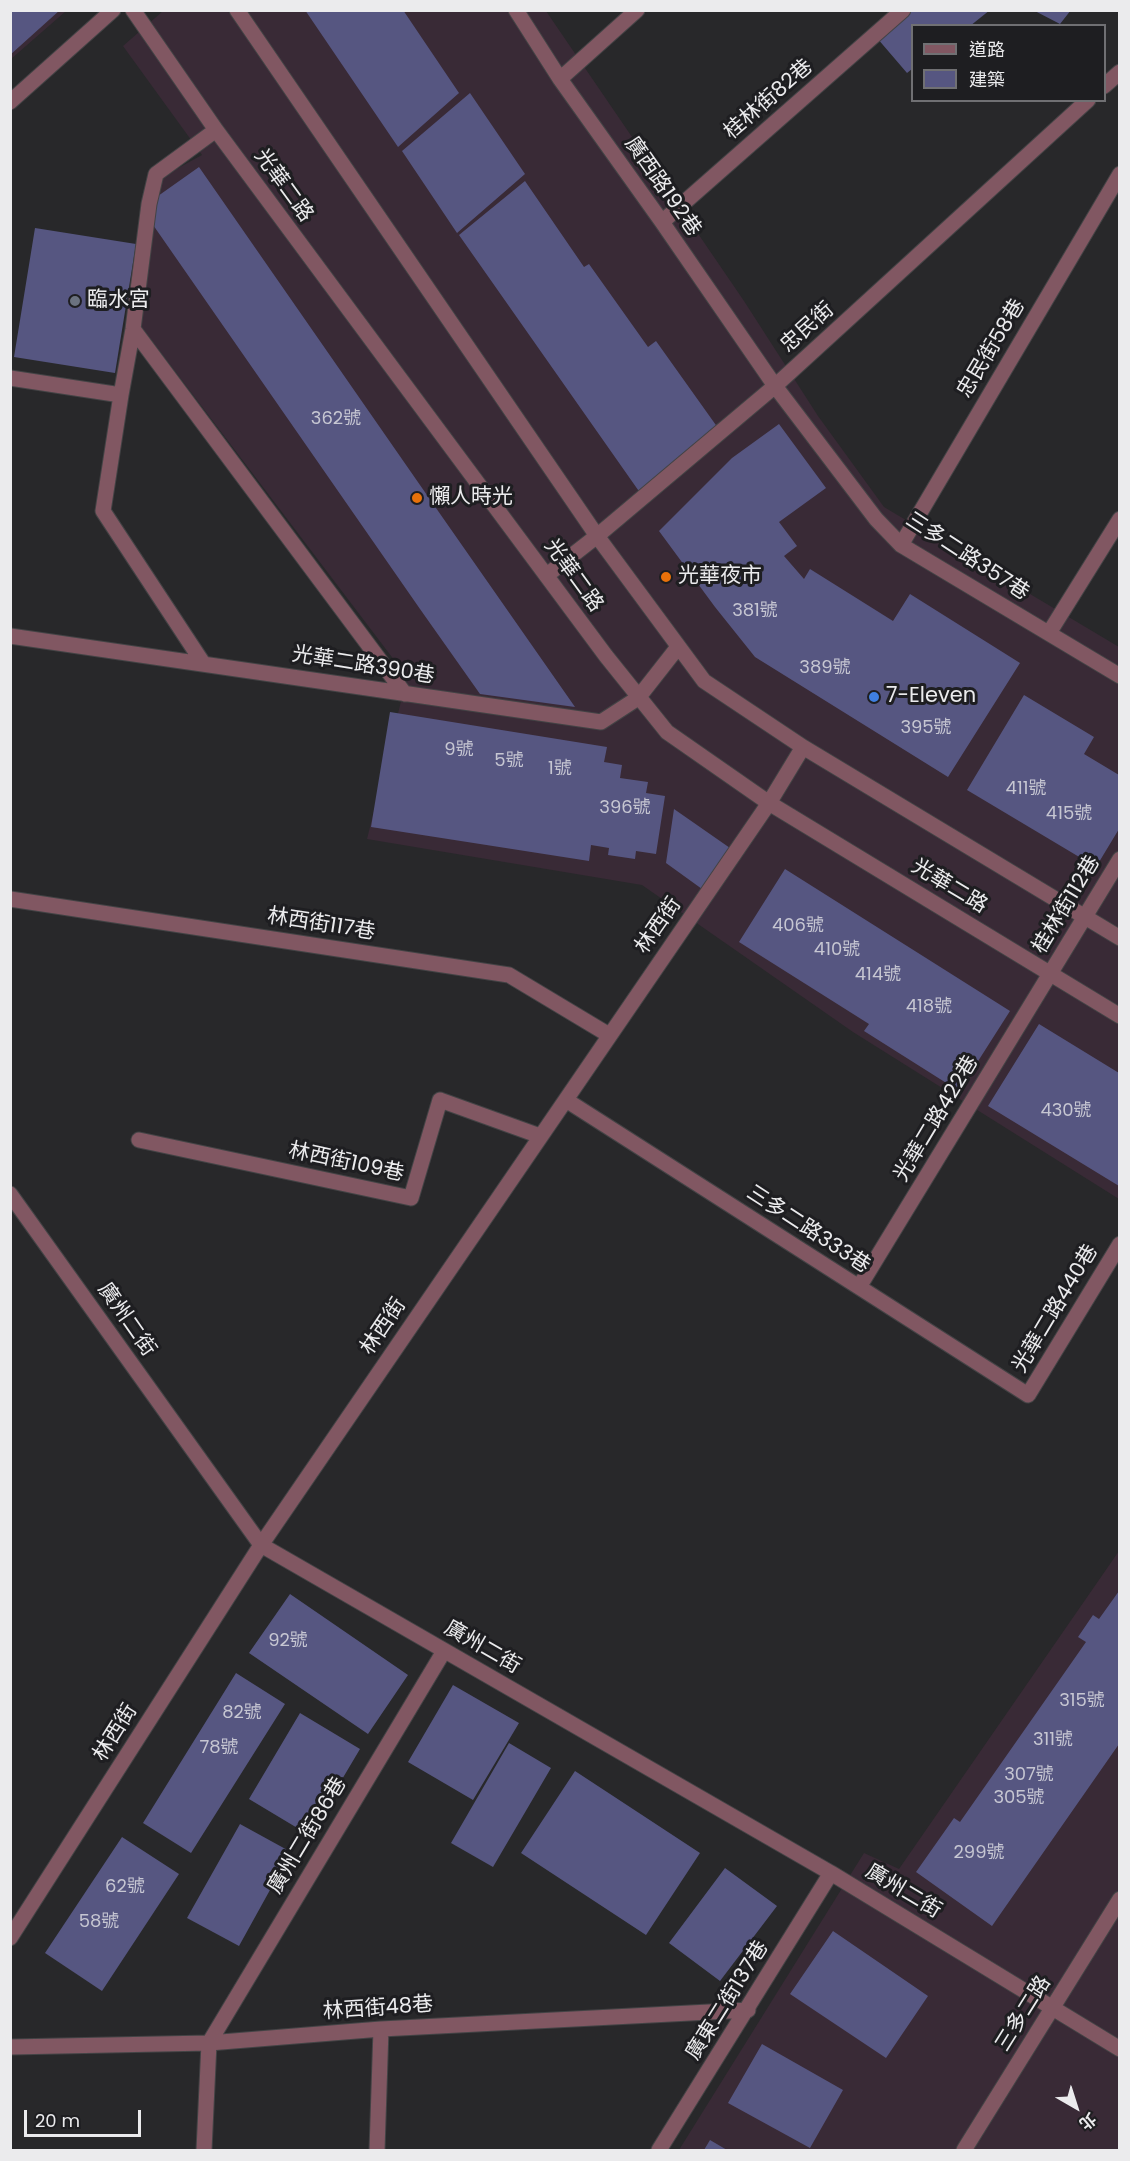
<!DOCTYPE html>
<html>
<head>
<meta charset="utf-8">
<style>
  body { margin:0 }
  #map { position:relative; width:1130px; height:2161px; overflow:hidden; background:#28282a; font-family:Poppins,"Noto Sans TC",sans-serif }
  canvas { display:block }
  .frame { position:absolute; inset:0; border:12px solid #ebebed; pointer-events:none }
  .legend { position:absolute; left:911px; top:24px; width:195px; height:78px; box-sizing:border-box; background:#1e1e21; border:2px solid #707073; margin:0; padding:8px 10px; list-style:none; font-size:18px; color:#ebebed }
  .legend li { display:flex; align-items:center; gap:12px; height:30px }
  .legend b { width:30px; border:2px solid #707073 }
  .north { position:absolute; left:1046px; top:2077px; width:60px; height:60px; -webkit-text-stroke:4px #1e1e21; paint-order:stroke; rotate:141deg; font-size:16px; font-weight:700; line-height:24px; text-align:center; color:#ebebed }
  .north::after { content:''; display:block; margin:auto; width:21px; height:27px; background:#ebebed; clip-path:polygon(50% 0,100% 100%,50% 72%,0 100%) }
  .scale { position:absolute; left:24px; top:2110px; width:117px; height:27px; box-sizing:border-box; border:3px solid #ebebed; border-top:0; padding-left:8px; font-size:18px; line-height:21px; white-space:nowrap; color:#ebebed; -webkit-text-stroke:4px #1e1e21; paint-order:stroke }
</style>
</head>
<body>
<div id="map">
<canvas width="1130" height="2161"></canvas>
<div class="frame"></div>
<ul class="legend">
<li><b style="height:8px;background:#815762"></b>道路</li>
<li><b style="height:16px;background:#565681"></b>建築</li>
</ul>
<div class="north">北</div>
<div class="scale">20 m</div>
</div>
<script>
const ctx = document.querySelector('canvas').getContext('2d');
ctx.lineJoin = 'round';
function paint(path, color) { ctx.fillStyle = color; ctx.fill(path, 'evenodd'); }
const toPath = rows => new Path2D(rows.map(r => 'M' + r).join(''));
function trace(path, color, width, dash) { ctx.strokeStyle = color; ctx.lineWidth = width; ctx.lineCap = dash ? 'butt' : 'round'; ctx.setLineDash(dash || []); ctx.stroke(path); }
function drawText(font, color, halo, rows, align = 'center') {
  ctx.font = font + ' Poppins,"Noto Sans TC",sans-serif'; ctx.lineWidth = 6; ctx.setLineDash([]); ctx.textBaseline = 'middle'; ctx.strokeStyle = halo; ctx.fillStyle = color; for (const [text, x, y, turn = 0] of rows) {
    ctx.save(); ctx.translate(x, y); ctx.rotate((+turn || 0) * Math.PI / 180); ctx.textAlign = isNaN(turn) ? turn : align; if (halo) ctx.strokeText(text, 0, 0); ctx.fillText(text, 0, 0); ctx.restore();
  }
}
paint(toPath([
  [11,11,66,11,11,59],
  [163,11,546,11,744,301,818,416,884,507,1119,647,1119,1199,853,1032,642,885,367,839,407,677,140,325,150,225,162,177,202,155,123,46],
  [1119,1551,1119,2150,679,2150,864,1853,899,1869]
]), '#392a36');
paint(toPath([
  [10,10,60,10,10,55],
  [305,10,403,10,459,93,398,147],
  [895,10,990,10,970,26,912,26,912,69,907,73,871,31],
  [1033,10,1071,10,1060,24],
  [470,93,525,174,457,233,402,151],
  [199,167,429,498,575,707,480,694,420,609,151,222,158,196],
  [525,181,584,267,589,264,648,347,656,341,718,428,643,497,459,235],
  [35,228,136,244,115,373,14,357],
  [779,424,826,488,779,522,797,546,784,556,804,579,810,569,893,621,910,594,1020,663,948,777,755,657,715,607,659,531,732,458],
  [1024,695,1094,737,1084,754,1119,775,1119,829,1096,867,967,790],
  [390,712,607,747,604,762,622,765,620,778,648,782,646,793,665,796,656,854,636,851,635,859,608,855,609,848,591,845,589,861,371,827],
  [674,809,730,848,702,889,666,863],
  [785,869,1010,1011,959,1091,864,1031,869,1024,739,942],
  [1039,1024,1119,1073,1119,1186,988,1106],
  [1119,1591,1119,1744,992,1926,916,1872,954,1818,960,1822,1086,1642,1078,1637,1093,1615,1099,1619],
  [290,1594,408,1675,368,1734,249,1653],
  [236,1673,285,1704,191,1853,143,1823],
  [453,1685,519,1723,473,1800,408,1762],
  [300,1713,360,1749,309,1835,249,1799],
  [509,1743,551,1768,493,1867,451,1843],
  [575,1771,700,1853,646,1935,521,1853],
  [240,1824,291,1852,239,1946,187,1918],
  [122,1837,179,1874,102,1991,45,1953],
  [725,1868,777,1906,720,1981,669,1943],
  [833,1931,928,1996,886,2058,790,1994],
  [762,2044,843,2090,810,2148,728,2103],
  [710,2140,727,2150,704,2150]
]), '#565681');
const minor = toPath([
  [133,10,216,130,393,369,606,656,667,732,769,803,1120,1016],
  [237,10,597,536,704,681,803,747,1120,938],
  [516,10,560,79,662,222,775,386,876,519,901,545,1120,676],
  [560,79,637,10],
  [1104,86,1120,72],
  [10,102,113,10],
  [662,222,903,10],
  [133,329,405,694],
  [10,378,121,395],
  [901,545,1120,174],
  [547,575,597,536,775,386,1088,100],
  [1049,633,1120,519],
  [10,636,601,722,638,698,678,647],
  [203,663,103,511,121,395,133,329,149,204,156,174,216,130],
  [10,899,509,975,609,1035],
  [566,1100,1028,1395,1120,1244],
  [139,1140,411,1198,440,1100,540,1136],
  [10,1194,261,1545,831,1873,1120,2049],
  [859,1287,1120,859],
  [10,1938,261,1545,769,803,803,747],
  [10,2047,209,2043,381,2029,748,2010],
  [204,2150,209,2043,444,1651],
  [377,2150,381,2029],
  [659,2150,831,1873],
  [964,2150,1120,1899]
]);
trace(minor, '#434345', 17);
trace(minor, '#815762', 15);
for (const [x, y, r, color] of [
  [75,301,6,"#6b7280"],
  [417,498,6,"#e8710a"],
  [666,577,6,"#e8710a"],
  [874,697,6,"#3f7fe0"]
]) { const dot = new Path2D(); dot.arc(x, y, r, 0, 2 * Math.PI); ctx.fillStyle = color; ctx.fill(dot); trace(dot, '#1e1e21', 2); }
drawText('18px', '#c6c6d2', null, [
  ["362號",336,419],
  ["381號",755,611],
  ["389號",825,668],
  ["395號",926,728],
  ["9號",459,750],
  ["5號",509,761],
  ["1號",560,769],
  ["411號",1026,789],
  ["396號",625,808],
  ["415號",1069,814],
  ["406號",798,926],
  ["410號",837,950],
  ["414號",878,975],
  ["418號",929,1007],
  ["430號",1066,1111],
  ["92號",288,1641],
  ["315號",1082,1701],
  ["82號",242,1713],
  ["311號",1053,1740],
  ["78號",219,1748],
  ["307號",1029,1775],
  ["305號",1019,1798],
  ["299號",979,1853],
  ["62號",125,1887],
  ["58號",99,1922]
]);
drawText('21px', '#ebebed', '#1e1e21', [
  ["桂林街82巷",769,100,-41],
  ["光華二路",283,186,54],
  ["廣西路192巷",662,187,55],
  ["忠民街",808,328,-42],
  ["忠民街58巷",992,349,-59],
  ["三多二路357巷",967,557,33],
  ["光華二路",573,576,54],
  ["光華二路390巷",363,666,9],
  ["光華二路",949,887,31],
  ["桂林街112巷",1067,905,-59],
  ["林西街117巷",321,925,9],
  ["林西街",659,926,-55],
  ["光華二路422巷",937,1119,-59],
  ["林西街109巷",346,1163,12],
  ["三多二路333巷",808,1230,33],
  ["光華二路440巷",1056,1309,-59],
  ["廣州二街",126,1320,55],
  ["林西街",384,1327,-56],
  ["廣州二街",482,1648,30],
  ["林西街",116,1733,-58],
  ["廣州二街86巷",308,1836,-59],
  ["廣州二街",903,1892,31],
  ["廣東二街137巷",728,2001,-58],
  ["林西街48巷",378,2009,-4],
  ["三多二路",1024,2014,-58]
]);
drawText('21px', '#ebebed', '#1e1e21', [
  ["臨水宮",87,301],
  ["懶人時光",429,498],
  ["光華夜市",678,577],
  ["7-Eleven",886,697]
], 'left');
</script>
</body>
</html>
